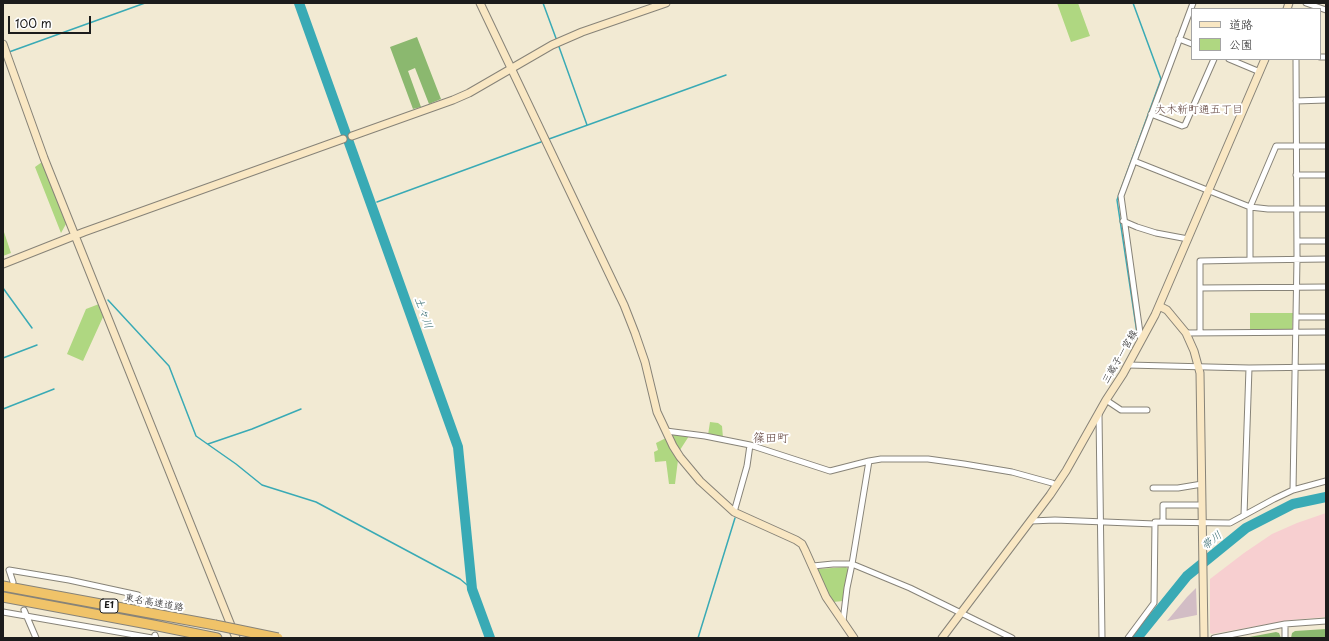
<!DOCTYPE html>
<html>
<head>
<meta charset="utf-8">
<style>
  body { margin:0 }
  #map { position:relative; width:1329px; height:641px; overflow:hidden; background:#f2ead3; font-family:"Playpen Sans","Klee One",sans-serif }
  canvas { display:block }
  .frame { position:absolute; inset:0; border:4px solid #1c1c1c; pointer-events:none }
  .legend { position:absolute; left:1191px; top:8px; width:130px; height:52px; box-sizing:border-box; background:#fff; border:1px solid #a4a4a4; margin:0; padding:5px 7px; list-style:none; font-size:12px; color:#1c1c1c }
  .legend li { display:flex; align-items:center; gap:8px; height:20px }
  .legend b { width:20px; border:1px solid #a4a4a4 }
  .scale { position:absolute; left:8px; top:16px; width:83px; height:18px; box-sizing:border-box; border:2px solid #1c1c1c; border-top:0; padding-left:5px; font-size:12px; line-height:14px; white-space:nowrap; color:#1c1c1c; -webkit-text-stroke:3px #fff; paint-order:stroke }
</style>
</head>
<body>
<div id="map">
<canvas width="1329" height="641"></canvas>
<div class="frame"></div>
<ul class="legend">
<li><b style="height:5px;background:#f9e7c3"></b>道路</li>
<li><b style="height:11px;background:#afd781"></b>公園</li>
</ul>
<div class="scale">100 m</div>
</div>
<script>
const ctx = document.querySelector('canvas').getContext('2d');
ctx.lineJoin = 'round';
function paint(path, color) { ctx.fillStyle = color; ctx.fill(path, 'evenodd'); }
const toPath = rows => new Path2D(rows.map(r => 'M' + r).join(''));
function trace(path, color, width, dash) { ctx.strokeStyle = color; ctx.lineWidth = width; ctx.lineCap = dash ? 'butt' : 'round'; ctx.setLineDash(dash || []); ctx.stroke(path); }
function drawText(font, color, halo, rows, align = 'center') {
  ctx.font = font + ' "Playpen Sans","Klee One",sans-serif'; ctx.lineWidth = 4; ctx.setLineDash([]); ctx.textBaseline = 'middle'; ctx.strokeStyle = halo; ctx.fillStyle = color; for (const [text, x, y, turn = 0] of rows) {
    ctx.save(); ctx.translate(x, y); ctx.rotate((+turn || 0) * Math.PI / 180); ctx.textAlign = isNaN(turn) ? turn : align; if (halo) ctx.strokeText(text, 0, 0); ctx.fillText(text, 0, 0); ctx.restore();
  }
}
paint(toPath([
  [1326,513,1326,617,1291,620,1212,634,1210,633,1210,579,1244,553,1272,534,1297,523]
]), '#f7cfd0');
paint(toPath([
  [1196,588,1197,615,1167,621,1187,597]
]), '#d2bdc5');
paint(toPath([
  [1057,3,1078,3,1090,36,1071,42],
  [42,162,66,224,61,233,35,167],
  [3,229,11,253,3,256],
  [99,304,103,317,83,361,67,354,86,309],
  [1250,313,1293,313,1292,330,1250,330],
  [710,422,718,423,722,426,723,438,708,435],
  [673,434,689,436,680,450,671,437],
  [666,438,678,460,675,484,669,484,666,461,655,462,654,452,658,450,656,443],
  [846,567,848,569,843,601,833,602,817,571,818,569]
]), '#afd781');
paint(toPath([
  [417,37,441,99,429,104,415,68,408,71,421,107,413,109,390,47],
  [1326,629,1326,637,1291,638,1292,633,1295,631],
  [1276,632,1279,633,1281,638,1244,638]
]), '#8bb86f');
trace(toPath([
  [543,3,557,41],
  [1133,3,1161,79,1117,200,1137,333],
  [558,44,587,125],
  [9,52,145,3],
  [549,139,726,75],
  [377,202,541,142],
  [3,288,32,328],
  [108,300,169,366,196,436,236,464,262,485,316,502,460,579,472,589],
  [3,358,37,345],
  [3,409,54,389],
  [208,444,252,429,301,409],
  [698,638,735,518]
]), '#39aab5', 1.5);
trace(toPath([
  [299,3,458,447,472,589,490,638],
  [1137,638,1187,576,1246,528,1293,504,1326,497]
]), '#39aab5', 10);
trace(toPath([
  [145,612,155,635]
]), '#c7c1ae', 5, [5, 2.5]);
const street = toPath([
  [1306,3,1326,10],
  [1179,39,1192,44],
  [1320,57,1326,57],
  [1229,59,1260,72],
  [1296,101,1326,100],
  [1151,114,1182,126,1185,125,1214,59],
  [1134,161,1250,207,1268,209,1326,209],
  [1296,175,1326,175],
  [1123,221,1137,227,1156,233,1188,239],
  [1297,241,1326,241],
  [1250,260,1326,259],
  [1200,288,1326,287],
  [1297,317,1326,317],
  [1200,332,1200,261,1250,260,1250,207,1276,146,1326,146],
  [1186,333,1326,332],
  [1141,340,1121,196,1193,3],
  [1128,365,1249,368,1326,367],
  [1106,400,1121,410,1147,410],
  [1099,414,1102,638],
  [666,431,705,436,750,445,830,471,869,461,881,459,928,459,964,464,1012,472,1052,483,1056,485],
  [1153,488,1178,488,1202,484],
  [1293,490,1297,258,1296,59],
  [734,512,747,466,750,445],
  [1244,515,1249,368],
  [1031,521,1055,520,1155,524],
  [1163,522,1163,505,1202,505],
  [813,566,833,564,852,564,910,588,1012,638],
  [13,582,9,570,69,580,138,595,143,608],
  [24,610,36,638],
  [3,612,152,638],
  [843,621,847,588,852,564,869,461],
  [1285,624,1285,638],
  [155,635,156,638],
  [1128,638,1154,603,1155,522,1230,523,1274,499,1293,490,1326,481],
  [1214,638,1285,624,1326,621]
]);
const secondary = toPath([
  [480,3,624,305,635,333,645,362,657,412,673,446,680,457,700,481,734,512,796,540,802,544,805,550,826,597,854,638],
  [1287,9,1289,3],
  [3,44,44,158,236,638],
  [352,136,453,100,469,93,552,45,582,32,666,3],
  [3,264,84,232,343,139],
  [1159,306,1167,310,1186,333,1194,351,1200,373,1204,638],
  [942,638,1050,495,1066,471,1106,400,1123,374,1155,315,1265,59]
]);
const highway = toPath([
  [3,586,215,625],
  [3,597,153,625,217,638]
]);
trace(street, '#878378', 7);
trace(secondary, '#878378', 9);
trace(highway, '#878378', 11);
trace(street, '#fff', 5);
trace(secondary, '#f9e7c3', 7);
trace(highway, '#f0c369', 9);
const highwayBridge = toPath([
  [215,625,278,638]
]);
trace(highwayBridge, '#878378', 11, []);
trace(highwayBridge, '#f0c369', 9);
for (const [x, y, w] of [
  [109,606,18]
]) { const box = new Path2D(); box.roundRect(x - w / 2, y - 7, w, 14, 3); ctx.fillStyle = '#fff'; ctx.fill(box); trace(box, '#1c1c1c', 1); }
drawText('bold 9px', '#1c1c1c', null, [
  ["E1",109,606]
]);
drawText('10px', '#1c1c1c', '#fff', [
  ["三蔵子一宮線",1120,357,-60],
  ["東名高速道路",154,603,10]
]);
drawText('11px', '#62453f', '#fff', [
  ["大木新町通五丁目",1199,110]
]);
drawText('italic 11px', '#2a6368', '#fff', [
  ["土々川",423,313,70],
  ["帯川",1212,541,-39]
]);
drawText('12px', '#62453f', '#fff', [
  ["篠田町",771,439]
]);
</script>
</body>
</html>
